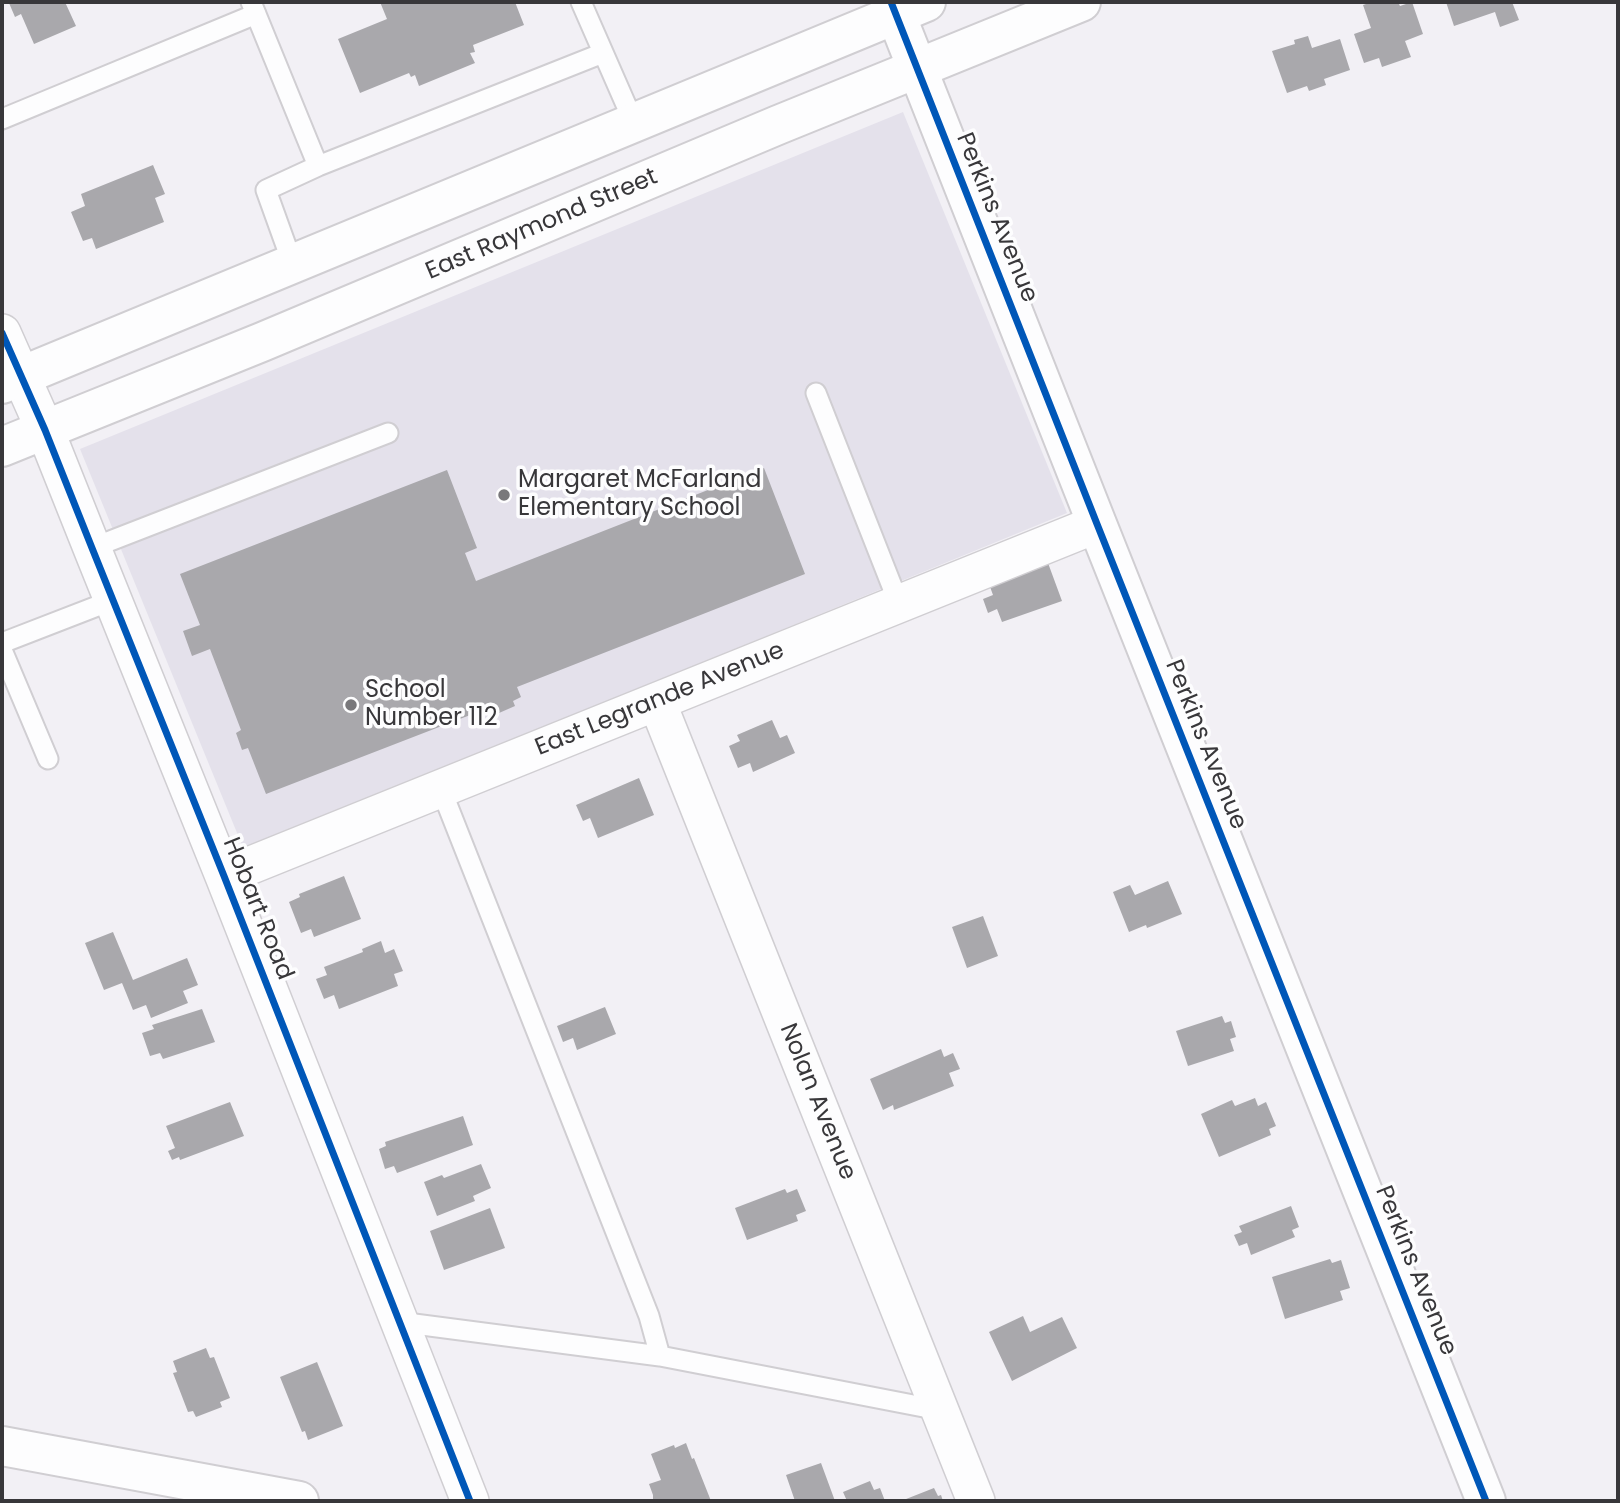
<!DOCTYPE html>
<html>
<head>
<meta charset="utf-8">
<style>
  body { margin:0 }
  #map { position:relative; width:1620px; height:1503px; overflow:hidden; background:#f2f0f5; font-family:Poppins,sans-serif }
  canvas { display:block }
  .frame { position:absolute; inset:0; border:4px solid #38373a; pointer-events:none }
</style>
</head>
<body>
<div id="map">
<canvas width="1620" height="1503"></canvas>
<div class="frame"></div>
</div>
<script>
const ctx = document.querySelector('canvas').getContext('2d');
ctx.lineJoin = 'round';
function paint(path, color) { ctx.fillStyle = color; ctx.fill(path, 'evenodd'); }
const toPath = rows => new Path2D(rows.map(r => 'M' + r).join(''));
function trace(path, color, width, dash) { ctx.strokeStyle = color; ctx.lineWidth = width; ctx.lineCap = dash ? 'butt' : 'round'; ctx.setLineDash(dash || []); ctx.stroke(path); }
function drawText(font, color, halo, rows, align = 'center') {
  ctx.font = font + ' Poppins,sans-serif'; ctx.lineWidth = 7; ctx.setLineDash([]); ctx.textBaseline = 'middle'; ctx.strokeStyle = halo; ctx.fillStyle = color; for (const [text, x, y, turn = 0] of rows) {
    ctx.save(); ctx.translate(x, y); ctx.rotate((+turn || 0) * Math.PI / 180); ctx.textAlign = isNaN(turn) ? turn : align; if (halo) ctx.strokeText(text, 0, 0); ctx.fillText(text, 0, 0); ctx.restore();
  }
}
paint(toPath([
  [903,112,1067,513,244,850,80,449]
]), '#e4e1eb');
paint(toPath([
  [11,2,65,2,76,26,34,44,21,14,15,17,9,3],
  [380,2,515,2,524,25,473,45,475,52,470,53,475,63,419,86,415,75,411,77,409,73,360,93,338,39,387,19],
  [1372,2,1385,2,1386,4,1398,2,1400,6,1412,2,1423,34,1405,41,1411,57,1382,67,1379,58,1364,63,1354,34,1371,28,1363,5],
  [1446,2,1512,2,1519,20,1500,27,1495,12,1454,26],
  [1308,36,1312,48,1340,39,1350,70,1324,79,1326,85,1309,91,1307,86,1287,93,1272,51,1295,44,1294,40],
  [153,165,165,194,155,198,164,222,96,249,92,238,83,241,71,212,85,206,81,194],
  [764,468,805,574,517,687,521,697,513,701,515,706,499,713,496,705,266,794,248,748,242,750,236,733,241,730,210,649,192,656,183,631,200,625,180,574,447,470,477,548,465,553,476,581],
  [1048,563,1062,601,1002,622,997,609,988,613,983,599,993,595,989,584],
  [772,720,780,738,787,735,795,753,753,772,750,763,738,768,729,746,740,741,737,735],
  [639,778,654,815,598,838,590,818,583,821,576,805],
  [344,876,361,919,314,937,311,929,301,933,289,902,300,897,299,894],
  [1168,881,1182,914,1147,928,1146,925,1129,932,1113,892,1130,885,1135,895],
  [983,916,998,956,967,968,952,927],
  [113,932,133,980,187,958,198,985,183,991,188,1003,151,1018,146,1005,133,1010,122,983,104,990,85,943],
  [381,941,385,953,394,949,403,971,394,974,398,986,339,1009,334,995,324,999,316,979,327,975,324,967,363,952,362,949],
  [605,1007,616,1034,577,1050,573,1038,563,1042,557,1026],
  [202,1009,215,1042,163,1059,160,1053,150,1056,142,1033,154,1029,152,1025],
  [1222,1016,1225,1023,1231,1021,1236,1037,1230,1039,1234,1051,1188,1066,1176,1031],
  [941,1049,944,1057,953,1053,960,1069,949,1073,954,1086,894,1110,893,1105,883,1110,870,1079],
  [1255,1098,1258,1106,1266,1102,1276,1126,1269,1129,1271,1135,1219,1157,1201,1114,1232,1100,1235,1106],
  [230,1102,244,1136,180,1160,179,1157,172,1160,168,1151,175,1148,166,1126],
  [463,1116,473,1145,397,1173,394,1166,385,1169,379,1149,386,1146,385,1142],
  [481,1164,491,1188,473,1196,475,1201,437,1216,424,1182,442,1175,444,1178],
  [785,1189,787,1193,797,1189,806,1211,796,1215,798,1221,747,1240,735,1208],
  [1291,1206,1299,1227,1292,1230,1295,1237,1251,1255,1247,1243,1239,1246,1234,1235,1242,1232,1239,1226],
  [490,1208,505,1248,444,1270,430,1231],
  [1330,1259,1332,1263,1341,1260,1350,1288,1340,1291,1343,1300,1285,1319,1272,1277],
  [1023,1316,1030,1332,1062,1317,1077,1348,1012,1381,989,1332],
  [206,1348,210,1358,214,1357,230,1398,220,1402,222,1407,196,1417,193,1411,188,1412,173,1373,177,1372,173,1361],
  [317,1362,343,1426,308,1440,305,1431,302,1432,280,1377],
  [686,1443,692,1459,694,1458,711,1501,653,1501,653,1495,649,1484,661,1480,651,1454,674,1445,675,1448],
  [821,1463,835,1501,795,1501,786,1475],
  [870,1481,874,1490,880,1488,885,1501,847,1501,843,1492],
  [934,1488,938,1496,941,1495,943,1501,901,1501]
]), '#a9a8ac');
const service = toPath([
  [251,2,318,166,603,53],
  [581,2,634,123],
  [2,119,256,14],
  [293,265,266,190,318,166],
  [816,393,899,604],
  [92,548,388,433],
  [2,643,113,600],
  [2,650,48,759],
  [441,789,649,1316,660,1356],
  [399,1322,660,1356,939,1410]
]);
const minor = toPath([
  [2,333,45,430,92,548,224,876,470,1501],
  [657,702,976,1501],
  [224,876,1097,524]
]);
const tertiary = toPath([
  [891,2,1097,524,1486,1501],
  [2,1446,299,1501]
]);
const primary = toPath([
  [2,384,926,2],
  [2,447,262,342,778,125,1081,2]
]);
trace(service, '#d0ced2', 23);
trace(minor, '#d0ced2', 40);
trace(tertiary, '#d0ced2', 42);
trace(primary, '#d0ced2', 42);
trace(service, '#fdfdfe', 19);
trace(minor, '#fdfdfe', 37);
trace(tertiary, '#fdfdfe', 38);
trace(primary, '#fdfdfe', 38);
trace(toPath([
  [891,2,1097,524,1486,1501],
  [2,333,45,430,92,548,224,876,470,1501]
]), '#0057b8', 7);
for (const [x, y, r, color] of [
  [504,495,7,"#79787b"],
  [351,705,7,"#79787b"]
]) { const dot = new Path2D(); dot.arc(x, y, r, 0, 2 * Math.PI); ctx.fillStyle = color; ctx.fill(dot); trace(dot, '#fdfdfe', 2.5); }
drawText('24px', '#38373a', '#fdfdfe', [
  ["Perkins Avenue",996,218,68],
  ["East Raymond Street",542,225,-23],
  ["East Legrande Avenue",660,700,-22],
  ["Perkins Avenue",1205,745,68],
  ["Hobart Road",257,909,68],
  ["Nolan Avenue",817,1102,68],
  ["Perkins Avenue",1415,1271,68]
]);
drawText('24px', '#38373a', '#fdfdfe', [
  ["Margaret McFarland",518,481],
  ["Elementary School",518,509],
  ["School",365,691],
  ["Number 112",365,719]
], 'left');
</script>
</body>
</html>
